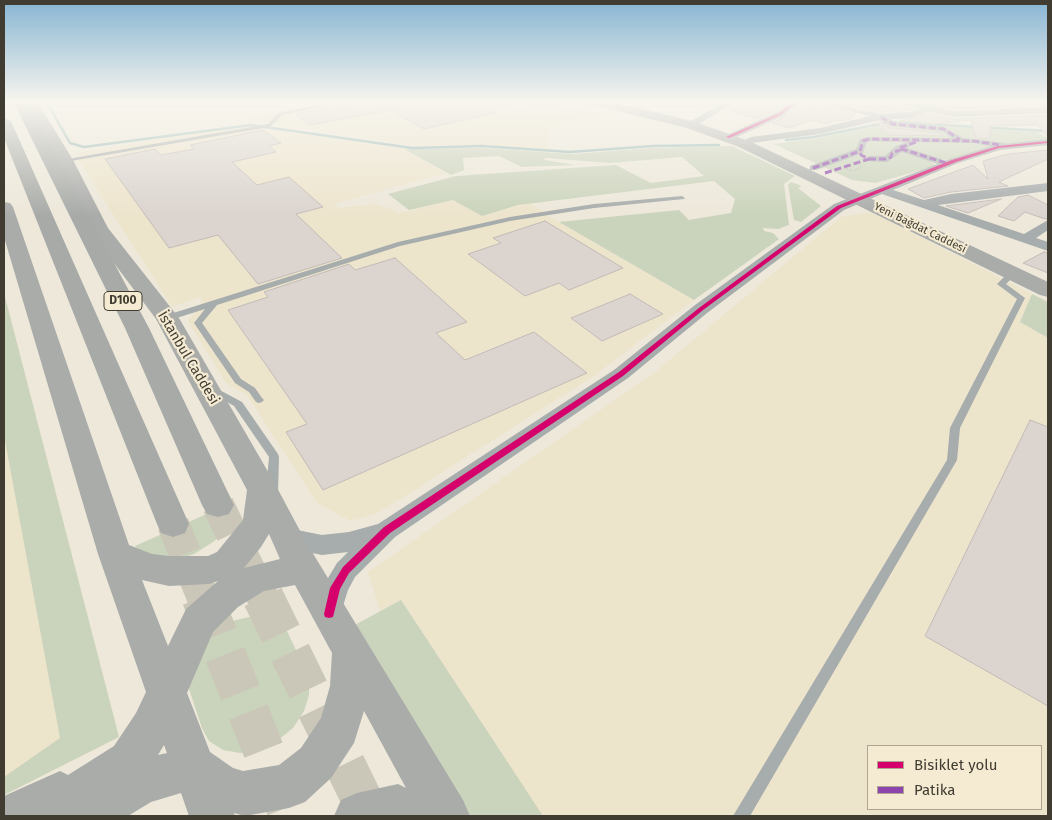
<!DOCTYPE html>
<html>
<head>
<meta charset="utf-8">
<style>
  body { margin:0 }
  #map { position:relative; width:1052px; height:820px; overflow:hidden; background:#ede8da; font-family:"Fira Sans",sans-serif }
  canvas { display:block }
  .frame { position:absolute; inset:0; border:5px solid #403c32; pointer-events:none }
  .legend { position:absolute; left:867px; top:745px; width:175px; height:65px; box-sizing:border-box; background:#f5ebd2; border:1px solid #ada592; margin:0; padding:6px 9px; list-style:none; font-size:15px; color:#403c32 }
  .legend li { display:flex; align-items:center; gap:10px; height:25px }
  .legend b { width:25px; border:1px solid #ada592 }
</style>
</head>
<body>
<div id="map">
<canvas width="1052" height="820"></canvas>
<div class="frame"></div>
<ul class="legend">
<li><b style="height:6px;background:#d6006c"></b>Bisiklet yolu</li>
<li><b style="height:6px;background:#8e44ad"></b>Patika</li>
</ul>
</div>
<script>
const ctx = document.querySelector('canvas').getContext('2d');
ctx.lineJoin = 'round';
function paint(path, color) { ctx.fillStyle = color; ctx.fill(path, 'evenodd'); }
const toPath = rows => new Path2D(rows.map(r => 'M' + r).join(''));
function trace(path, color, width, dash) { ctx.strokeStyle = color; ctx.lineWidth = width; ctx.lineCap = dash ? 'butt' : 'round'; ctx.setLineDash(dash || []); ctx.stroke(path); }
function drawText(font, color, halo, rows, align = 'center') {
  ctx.font = font + ' "Fira Sans",sans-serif'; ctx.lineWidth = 4.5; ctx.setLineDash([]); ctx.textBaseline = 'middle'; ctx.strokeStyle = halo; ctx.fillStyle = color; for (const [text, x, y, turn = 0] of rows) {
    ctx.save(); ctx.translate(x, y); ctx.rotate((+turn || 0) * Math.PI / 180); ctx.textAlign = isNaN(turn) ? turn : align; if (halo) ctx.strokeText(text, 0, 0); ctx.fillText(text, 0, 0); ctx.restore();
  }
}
paint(toPath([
  [331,101,503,101,542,112,547,109,514,101,547,101,605,115,603,118,583,119,550,127,548,150,482,145,413,146,246,119],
  [251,126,404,149,445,173,334,204,338,208,377,204,400,213,453,200,482,216,518,205,531,203,555,220,694,300,594,376,378,513,350,521,317,503,247,395,226,383,188,321,203,301,199,297,172,307,74,153,227,128],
  [871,212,1032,294,1020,322,1048,338,1048,816,468,816,353,626,380,611,368,572,655,372,841,217],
  [868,746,1041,746,1041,809,868,809],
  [4,293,119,737,4,795]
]), '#ede4cc');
paint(toPath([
  [893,123,1037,132,1048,138,1048,141,1010,144,950,160,938,159,931,161,936,166,875,183,852,180,774,144,818,138],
  [732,146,795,176,784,184,789,225,778,229,763,228,764,231,773,233,779,239,694,300,559,222,679,210,689,220,731,213,735,199,714,181,518,205,482,216,453,200,409,210,388,194,456,176,616,165,651,183,704,176,682,157,610,163,545,158,544,160,575,165,522,167,499,156,463,158,464,170,451,175,404,149,484,148,572,154,652,148],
  [791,182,802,186,798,188,821,206,801,222,794,220,788,185],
  [4,293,119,737,4,795,4,777,60,738,4,435],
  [1032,294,1048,302,1048,338,1020,322],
  [229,504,229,521,224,532,213,542,194,554,179,559,140,554,135,546],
  [401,600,543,816,468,816,353,626],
  [249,617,264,617,277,622,287,631,309,678,309,695,304,711,293,728,277,741,258,750,240,753,223,750,209,741,202,728,188,686,203,641,216,629,232,621]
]), '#cad3bb');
trace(toPath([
  [46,101,70,143,84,147,251,125,412,148,482,146,570,152,653,146,719,145],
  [786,140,814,137,890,122,1048,131]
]), '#95b7b4', 2.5);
const building = toPath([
  [364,101,424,101,431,105,449,101,472,101,496,113,424,129,391,110,310,125,296,114,364,101],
  [747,101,787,101,775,110,758,119,731,111,747,101],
  [833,101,889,101,896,106,913,109,881,112,866,109,863,106,862,108,833,101],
  [934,101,957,101,959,108,1027,101,1048,103,1048,105,955,109,933,105,934,101],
  [802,103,822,106,855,114,851,119,840,121,834,120,827,124,812,120,789,128,772,123,785,117,802,103],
  [930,114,955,119,1048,115,1048,137,1038,125,990,126,990,139,976,138,971,120,935,124,899,121,930,114],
  [880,122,890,128,941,133,944,136,889,135,878,123,880,122],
  [263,130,281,143,269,146,276,152,232,162,257,185,289,177,323,207,296,214,342,258,258,284,218,235,169,248,105,159,155,149,161,155,194,149,190,145,263,130],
  [1048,150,1048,159,999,182,1008,186,951,192,924,198,908,189,973,165,988,179,983,161,1008,154,1048,150],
  [1028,195,1048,205,1048,218,1045,219,1025,212,1014,221,998,216,1018,197,1028,195],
  [1001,199,968,213,946,206,1001,199],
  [545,221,623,268,569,290,559,283,525,296,468,254,501,243,493,238,545,221],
  [1044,252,1048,253,1048,273,1023,263,1044,252],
  [395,258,467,322,436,333,465,360,534,332,587,373,323,490,286,432,307,424,228,310,268,297,264,292,349,264,355,270,395,258],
  [630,294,663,314,602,341,571,318,630,294],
  [1030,420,1048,427,1048,706,925,636,1030,420]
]);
paint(building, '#dbd4cf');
trace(building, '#c3bbb8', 1);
trace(toPath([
  [218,505,263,598],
  [173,524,203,598]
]), '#cac6b8', 32, [32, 16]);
trace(toPath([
  [202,597,290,816],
  [263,597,370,816]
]), '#cac6b8', 41, [41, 21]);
trace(toPath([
  [844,168,854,171,862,166]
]), '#b1b2b0', 2, [1, 2]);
paint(toPath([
  [338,101,347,101,282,115,270,127,65,162,62,160,268,124,278,113,338,101],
  [682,196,685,198,684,199,594,208,510,221,400,246,217,305,202,323,241,379,255,388,262,398,264,400,262,402,259,403,256,402,249,392,235,383,194,323,205,309,167,321,163,318,164,316,398,242,510,217,594,204,682,196],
  [1010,271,1016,271,1017,273,1006,284,1025,298,960,428,957,460,750,816,733,816,947,460,950,428,1017,299,997,284,1010,271],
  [212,386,242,402,278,454,279,457,278,492,276,495,272,496,268,495,266,492,269,457,234,406,209,391,207,389,212,386]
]), '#a7acac');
paint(toPath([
  [878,115,884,115,895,122,944,127,963,138,1005,143,1009,146,1005,149,974,143,916,142,907,148,950,162,950,166,947,167,902,152,887,162,866,161,865,159,869,156,885,156,896,146,907,142,870,141,867,142,863,153,816,170,810,170,810,166,856,149,860,139,869,137,952,138,942,131,890,126,878,119,878,115]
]), '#a7acac');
paint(toPath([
  [693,101,737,101,692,128,688,127,688,123,719,105,698,104,693,101],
  [790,101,801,101,784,116,732,139,728,140,723,137,776,112,790,101],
  [807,101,825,101,881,114,908,112,921,108,896,104,891,101,932,101,931,106,955,111,1048,107,1048,113,955,117,930,112,909,118,881,120,820,134,751,143,745,140,751,137,820,128,870,116,807,101],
  [1048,139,1048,145,1000,150,958,163,893,190,924,200,951,194,1048,183,1048,191,938,205,1024,234,1048,220,1048,230,1036,238,1048,242,1048,251,882,194,844,210,707,313,628,378,395,537,355,577,348,590,338,622,329,626,320,622,316,614,322,588,337,563,348,552,322,555,287,548,278,545,275,538,278,531,287,528,322,535,349,532,378,524,614,370,695,305,834,204,950,159,995,145,1048,139]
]), '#a7acac');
paint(toPath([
  [23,101,37,101,73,160,108,228,179,318,274,482,306,542,463,800,470,816,334,816,341,800,357,793,398,784,406,788,364,711,354,743,331,778,305,802,289,808,245,816,234,813,235,816,189,816,181,793,151,802,128,816,4,816,4,796,60,771,68,775,114,746,136,713,146,692,98,554,4,237,4,202,10,203,13,207,129,545,152,554,169,556,208,556,217,552,243,520,247,490,156,319,89,230,57,160,23,101],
  [269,534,280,559,244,568,261,547,269,534],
  [142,580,169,586,209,584,218,581,186,609,168,646,142,580],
  [295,585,332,653,330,686,321,718,301,748,279,765,243,771,233,768,210,752,187,693,213,632,238,607,264,591,295,585],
  [164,745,167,753,158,755,164,745],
  [586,101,609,101,692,121,749,141,1048,282,1048,297,1040,295,739,147,687,128,588,104,586,101]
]), '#aaacaa');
paint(toPath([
  [13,101,27,101,149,328,234,505,229,514,218,517,207,514,202,505,125,328,13,101],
  [4,117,11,121,189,524,185,533,173,537,161,533,157,524,4,138,4,117]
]), '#a7aaa7');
trace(toPath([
  [881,117,893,124,944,129,960,140],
  [916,142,899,148,946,163],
  [869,159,887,159,891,157,892,153,902,149],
  [813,168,860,151,863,141,869,139,974,141,1001,145],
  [825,173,869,159,861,155,860,151]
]), '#8e44ad', 3, [7, 3]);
paint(toPath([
  [794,101,798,101,781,115,729,138,726,137,779,113,794,101],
  [1048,141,1048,143,999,148,956,162,841,208,703,310,623,376,390,533,349,573,340,589,333,617,329,618,325,617,324,614,330,588,343,567,384,527,619,372,699,308,837,206,952,160,998,146,1048,141]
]), '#d6006c');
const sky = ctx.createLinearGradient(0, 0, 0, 216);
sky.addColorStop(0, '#87b5d3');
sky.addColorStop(0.47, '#f7f5ee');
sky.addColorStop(1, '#f7f5ee00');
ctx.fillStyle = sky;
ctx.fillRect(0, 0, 1052, 216);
drawText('11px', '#403c32', '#f5ebd2', [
  ["Yeni Bağdat Caddesi",920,228,26]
]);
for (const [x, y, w] of [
  [123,301,38]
]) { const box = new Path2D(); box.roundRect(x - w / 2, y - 9.5, w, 19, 4); ctx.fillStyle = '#f5ebd2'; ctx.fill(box); trace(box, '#403c32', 1); }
drawText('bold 12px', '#403c32', null, [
  ["D100",123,301]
]);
drawText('14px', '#403c32', '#f5ebd2', [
  ["İstanbul Caddesi",188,358,59]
]);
</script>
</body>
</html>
